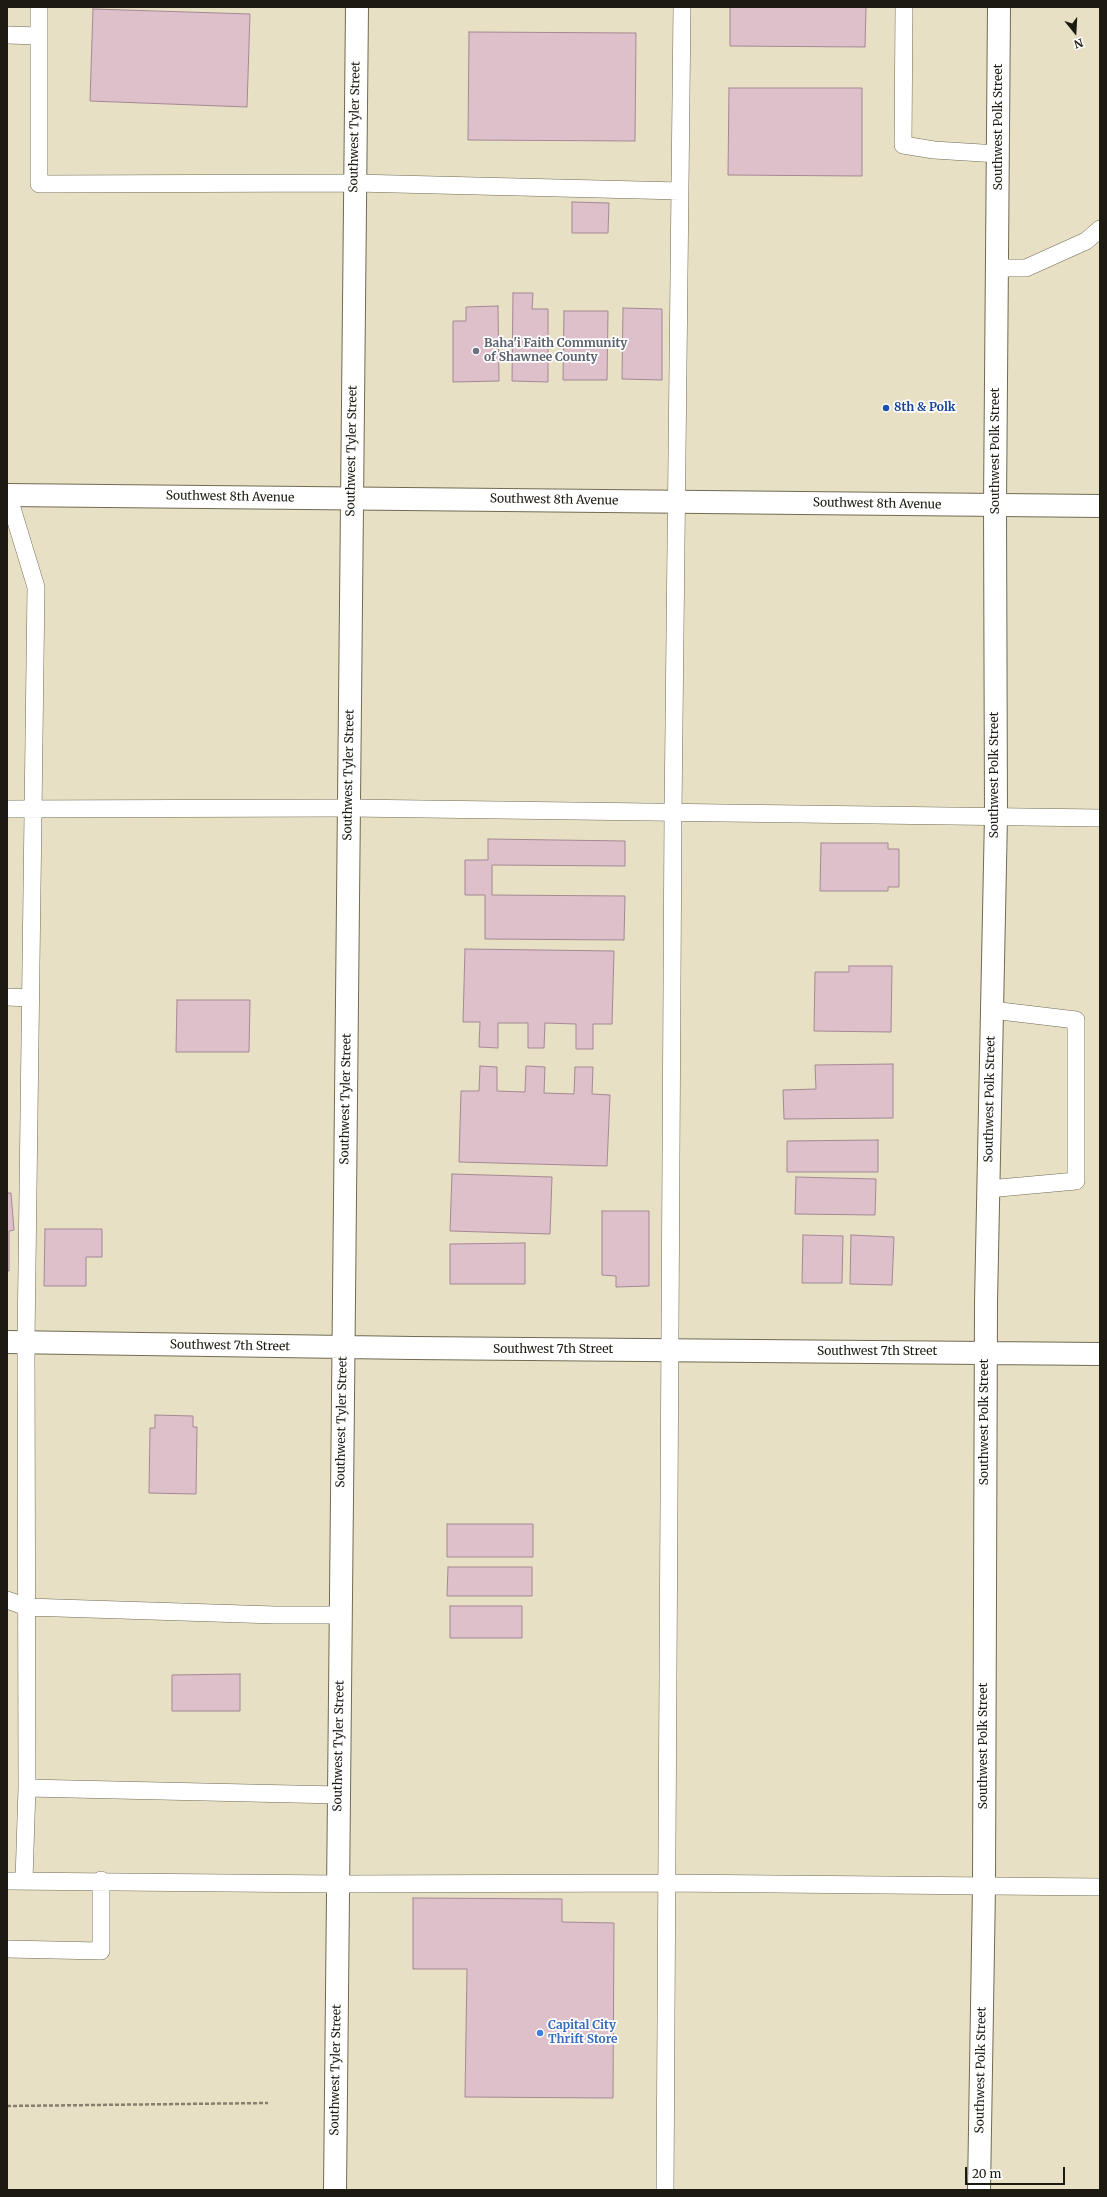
<!DOCTYPE html>
<html>
<head>
<meta charset="utf-8">
<style>
  body { margin:0 }
  #map { position:relative; width:1107px; height:2197px; overflow:hidden; background:#e7e0c5; font-family:Merriweather,serif }
  canvas { display:block }
  .frame { position:absolute; inset:0; border:8px solid #1d1a11; pointer-events:none }
  .north { position:absolute; left:1055px; top:12px; width:40px; height:40px; -webkit-text-stroke:3px #fff; paint-order:stroke; rotate:162deg; font-size:11px; font-weight:700; line-height:16px; text-align:center; color:#1d1a11 }
  .north::after { content:''; display:block; margin:auto; width:14px; height:18px; background:#1d1a11; clip-path:polygon(50% 0,100% 100%,50% 72%,0 100%) }
  .scale { position:absolute; left:965px; top:2167px; width:100px; height:18px; box-sizing:border-box; border:2px solid #1d1a11; border-top:0; padding-left:5px; font-size:12px; line-height:14px; white-space:nowrap; color:#1d1a11; -webkit-text-stroke:3px #fff; paint-order:stroke }
</style>
</head>
<body>
<div id="map">
<canvas width="1107" height="2197"></canvas>
<div class="frame"></div>
<div class="north">N</div>
<div class="scale">20 m</div>
</div>
<script>
const ctx = document.querySelector('canvas').getContext('2d');
ctx.lineJoin = 'round';
function paint(path, color) { ctx.fillStyle = color; ctx.fill(path, 'evenodd'); }
const toPath = rows => new Path2D(rows.map(r => 'M' + r).join(''));
function trace(path, color, width, dash) { ctx.strokeStyle = color; ctx.lineWidth = width; ctx.lineCap = dash ? 'butt' : 'round'; ctx.setLineDash(dash || []); ctx.stroke(path); }
function drawText(font, color, halo, rows, align = 'center') {
  ctx.font = font + ' Merriweather,serif'; ctx.lineWidth = 3.5; ctx.setLineDash([]); ctx.textBaseline = 'middle'; ctx.strokeStyle = halo; ctx.fillStyle = color; for (const [text, x, y, turn = 0] of rows) {
    ctx.save(); ctx.translate(x, y); ctx.rotate((+turn || 0) * Math.PI / 180); ctx.textAlign = isNaN(turn) ? turn : align; if (halo) ctx.strokeText(text, 0, 0); ctx.fillText(text, 0, 0); ctx.restore();
  }
}
const building = toPath([
  [730,7,866,7,865,47,730,46,730,7],
  [93,9,250,14,247,107,90,101,93,9],
  [469,32,636,33,635,141,468,140,469,32],
  [729,88,862,88,862,176,728,175,729,88],
  [572,202,609,203,608,233,572,233,572,202],
  [513,293,533,293,532,309,548,309,548,382,512,381,513,293],
  [498,306,499,381,453,382,453,321,466,321,466,307,498,306],
  [623,308,662,309,662,380,622,379,623,308],
  [564,311,608,311,607,380,563,380,564,311],
  [488,839,625,841,625,866,492,865,492,895,625,896,624,940,485,939,485,895,465,895,465,860,488,860,488,839],
  [821,843,888,843,888,849,899,849,899,887,888,887,888,891,820,891,821,843],
  [465,949,614,951,612,1024,593,1024,593,1049,576,1049,576,1024,545,1023,544,1048,528,1048,528,1023,498,1023,498,1048,479,1047,480,1022,463,1022,465,949],
  [849,966,892,966,891,1032,814,1031,815,972,849,972,849,966],
  [177,1000,250,1000,249,1052,176,1052,177,1000],
  [893,1064,893,1118,784,1119,783,1090,816,1089,815,1065,893,1064],
  [480,1066,497,1067,497,1091,525,1092,526,1066,545,1067,544,1093,574,1094,575,1067,593,1067,592,1094,610,1095,607,1166,459,1162,461,1091,479,1091,480,1066],
  [878,1140,878,1172,787,1172,787,1141,878,1140],
  [452,1174,552,1177,550,1234,450,1231,452,1174],
  [796,1177,876,1179,875,1215,795,1214,796,1177],
  [7,1193,11,1193,14,1230,9,1231,9,1271,7,1271,7,1193],
  [602,1211,649,1211,649,1286,616,1287,616,1276,602,1275,602,1211],
  [45,1229,102,1229,102,1257,86,1257,86,1286,44,1286,45,1229],
  [803,1235,843,1236,842,1283,802,1283,803,1235],
  [851,1235,894,1237,892,1285,850,1284,851,1235],
  [525,1243,525,1284,450,1284,450,1244,525,1243],
  [155,1415,193,1416,193,1427,197,1427,196,1494,149,1493,150,1428,155,1428,155,1415],
  [447,1524,533,1524,533,1557,447,1557,447,1524],
  [448,1567,532,1567,532,1596,447,1596,448,1567],
  [450,1606,522,1606,522,1638,450,1638,450,1606],
  [240,1674,240,1711,172,1711,172,1675,240,1674],
  [413,1898,562,1899,562,1922,614,1923,613,2098,465,2097,467,1969,413,1969,413,1898]
]);
paint(building, '#dec0cb');
trace(building, '#a48892', 1);
const lane = toPath([
  [39,7,39,184,355,183,680,191],
  [904,7,903,145,934,150,998,154],
  [7,35,39,36],
  [998,268,1026,268,1086,241,1100,229],
  [8,495,36,587,26,1342,27,1788,24,1880],
  [7,809,349,808,1100,818],
  [7,997,30,998],
  [988,1189,1076,1181,1076,1020,992,1010],
  [7,1600,27,1607,275,1615,340,1615],
  [27,1788,338,1795],
  [7,1881,338,1884,667,1883,1100,1887],
  [7,1949,101,1951,101,1880],
  [665,2190,673,813,682,7]
]);
const street = toPath([
  [7,1342,413,1348,1100,1354],
  [335,2190,357,7],
  [979,2190,984,1886,986,1302,996,816,995,505,999,7]
]);
const secondary = toPath([
  [7,495,1100,506]
]);
trace(lane, '#716b53', 18);
trace(street, '#716b53', 24);
trace(secondary, '#716b53', 24);
trace(toPath([
  [7,2106,268,2103]
]), '#857f6d', 2.5, [4, 2]);
trace(lane, '#fff', 17);
trace(street, '#fff', 22);
trace(secondary, '#fff', 22);
for (const [x, y, r, color] of [
  [476,351,4,"#6b7280"],
  [886,408,4,"#1a4fb4"],
  [540,2033,4,"#3f7fe0"]
]) { const dot = new Path2D(); dot.arc(x, y, r, 0, 2 * Math.PI); ctx.fillStyle = color; ctx.fill(dot); trace(dot, '#fff', 1.5); }
drawText('12px', '#1d1a11', '#fff', [
  ["Southwest Tyler Street",355,127,-89],
  ["Southwest Polk Street",999,127,-90],
  ["Southwest Tyler Street",352,451,-89],
  ["Southwest Polk Street",996,451,-90],
  ["Southwest 8th Avenue",230,497,1],
  ["Southwest 8th Avenue",554,500,1],
  ["Southwest 8th Avenue",877,504,1],
  ["Southwest Tyler Street",349,775,-89],
  ["Southwest Polk Street",995,775,-90],
  ["Southwest Tyler Street",346,1099,-89],
  ["Southwest Polk Street",990,1099,-89],
  ["Southwest 7th Street",230,1346,1],
  ["Southwest 7th Street",553,1350],
  ["Southwest 7th Street",877,1352],
  ["Southwest Tyler Street",342,1422,-89],
  ["Southwest Polk Street",985,1422,-90],
  ["Southwest Tyler Street",339,1746,-89],
  ["Southwest Polk Street",984,1746,-90],
  ["Southwest Tyler Street",336,2070,-89],
  ["Southwest Polk Street",981,2070,-89]
]);
drawText('bold 12px', '#5b616d', '#fff', [
  ["Baha'i Faith Community",484,344],
  ["of Shawnee County",484,358]
], 'left');
drawText('bold 12px', '#164399', '#fff', [
  ["8th & Polk",894,408]
], 'left');
drawText('bold 12px', '#366cbe', '#fff', [
  ["Capital City",548,2026],
  ["Thrift Store",548,2040]
], 'left');
</script>
</body>
</html>
